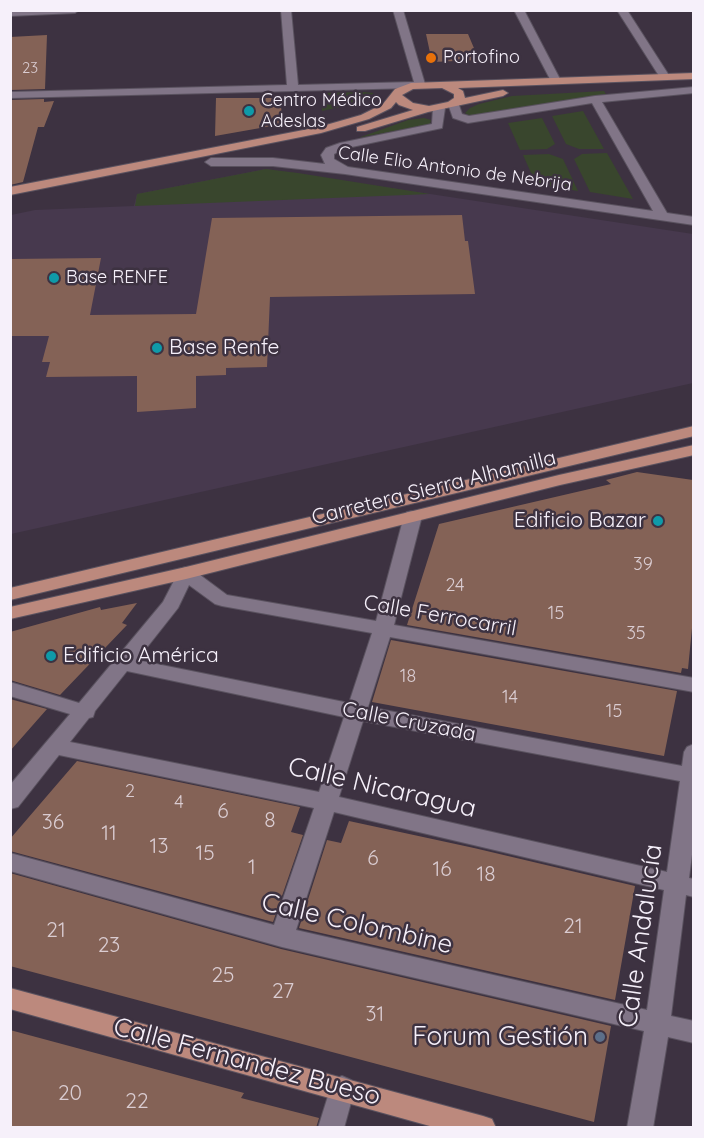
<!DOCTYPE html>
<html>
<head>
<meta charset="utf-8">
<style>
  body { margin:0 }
  #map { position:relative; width:704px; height:1138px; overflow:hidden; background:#3d3241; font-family:Quicksand,sans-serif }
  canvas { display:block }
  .frame { position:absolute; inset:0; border:12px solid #f6f0fa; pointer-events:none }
</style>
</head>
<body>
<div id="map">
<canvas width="704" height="1138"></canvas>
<div class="frame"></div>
</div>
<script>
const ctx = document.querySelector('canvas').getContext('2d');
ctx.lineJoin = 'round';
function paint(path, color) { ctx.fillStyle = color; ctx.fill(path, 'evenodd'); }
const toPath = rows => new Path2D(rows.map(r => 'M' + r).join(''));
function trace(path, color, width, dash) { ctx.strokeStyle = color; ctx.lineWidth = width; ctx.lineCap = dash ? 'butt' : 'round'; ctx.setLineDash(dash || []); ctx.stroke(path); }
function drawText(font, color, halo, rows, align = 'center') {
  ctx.font = font + ' Quicksand,sans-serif'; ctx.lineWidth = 5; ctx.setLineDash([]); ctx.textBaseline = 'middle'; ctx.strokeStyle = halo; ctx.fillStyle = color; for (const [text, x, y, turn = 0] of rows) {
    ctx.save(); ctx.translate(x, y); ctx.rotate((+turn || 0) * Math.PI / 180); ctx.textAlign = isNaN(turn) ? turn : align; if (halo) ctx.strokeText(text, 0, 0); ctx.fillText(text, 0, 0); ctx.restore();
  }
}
paint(toPath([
  [266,169,693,234,693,383,11,534,11,215,35,210,134,206,137,194]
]), '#47394e');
paint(toPath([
  [604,91,606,94,476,116,470,116,465,113,470,108,479,104,512,96],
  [364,92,374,93,358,103,322,111,321,93],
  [583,111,604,149,579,149,566,144,552,116],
  [424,118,431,120,430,124,358,138,408,120],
  [542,118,555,144,547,149,520,150,508,123],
  [607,153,633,199,590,192,574,159,582,154],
  [549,154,563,159,578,191,536,184,523,155],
  [266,169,298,173,430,194,135,206,137,194]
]), '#39462d');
paint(toPath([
  [426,34,468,34,479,60,432,62],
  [47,35,45,89,10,90,10,37],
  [216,98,280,98,283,124,215,136],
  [44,99,44,102,54,101,44,127,38,127,23,182,10,185,10,100],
  [462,215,465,241,468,241,475,294,270,297,267,367,226,368,226,375,196,376,196,408,137,412,137,376,46,377,50,362,42,362,49,336,10,336,10,259,101,258,90,315,196,314,212,218],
  [637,472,693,480,693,618,688,669,682,668,681,673,407,625,439,524,611,484,606,480],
  [137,603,122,623,127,625,60,695,10,680,10,632,100,607,101,610],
  [391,640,677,691,664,756,372,702],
  [10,699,47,709,10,751],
  [77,761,300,807,291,832,303,835,273,922,10,851,10,839],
  [349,821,474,848,635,886,615,1000,299,928,327,840,341,843],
  [10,873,281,949,611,1026,594,1122,10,966],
  [10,1030,244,1093,241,1098,319,1118,316,1128,10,1128]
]), '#846256');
const minor = toPath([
  [10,10,79,10,75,13,10,16,10,10],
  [281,10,291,10,298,85,414,82,393,10,403,10,425,84,414,88,10,98,10,92,287,85,281,10],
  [514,10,524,10,561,81,560,83,556,84,551,81,514,10],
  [617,10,627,10,670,77,669,79,661,79,617,10],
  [694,87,694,93,602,102,667,213,694,217,694,225,345,174,273,166,211,166,205,162,211,158,273,158,325,164,321,155,326,148,340,143,432,124,433,108,439,105,445,108,442,128,347,148,334,154,334,159,348,167,653,211,592,103,468,123,453,118,448,104,450,102,458,102,462,114,469,116,595,96,694,87],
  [413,511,419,512,422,516,394,625,694,678,694,692,390,637,368,707,682,766,684,752,687,747,694,744,694,839,689,878,694,879,694,897,686,895,671,1016,694,1021,694,1043,668,1037,653,1128,627,1128,644,1031,282,947,10,871,10,853,274,925,314,808,59,755,18,807,10,809,10,785,70,714,10,696,10,682,79,703,163,602,180,569,186,567,192,569,227,595,376,621,404,516,407,512,413,511],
  [189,585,215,604,222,606,372,633,349,703,137,660,178,608,189,585],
  [127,671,344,717,319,792,70,742,89,718,93,717,95,711,127,671],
  [363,721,680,781,667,872,339,797,363,721],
  [334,812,664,890,647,1010,296,930,334,812],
  [342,1076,351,1080,355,1088,344,1128,318,1128,333,1080,342,1076]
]);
const major = toPath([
  [694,73,694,79,458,88,463,91,465,98,503,90,508,93,503,96,428,112,365,131,357,131,357,127,413,110,399,105,396,102,391,108,369,119,321,133,10,195,10,187,319,127,361,115,383,104,395,89,411,83,694,73],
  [442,88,454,94,454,98,448,102,429,106,413,103,402,95,413,89,442,88],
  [694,426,694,436,10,600,10,588,694,426],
  [694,445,694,455,560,485,186,579,10,619,10,607,186,567,559,475,694,445],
  [10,988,483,1116,492,1119,496,1128,437,1128,10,1009,10,988]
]);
trace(minor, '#5a525f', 2);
trace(major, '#5a525f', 2);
paint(minor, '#817587');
paint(major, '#bc897d');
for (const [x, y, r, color] of [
  [431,58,6,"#e8710a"],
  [249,111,6,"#0f9aa8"],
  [54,278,6,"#0f9aa8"],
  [157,348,6,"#0f9aa8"],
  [658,521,6,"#0f9aa8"],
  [51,656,6,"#0f9aa8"],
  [600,1037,6,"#5c6f8a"]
]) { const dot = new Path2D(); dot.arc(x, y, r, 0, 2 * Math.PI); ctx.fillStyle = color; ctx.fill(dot); trace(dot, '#3d3241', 2); }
drawText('15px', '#daccd1', null, [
  ["23",30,68]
]);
drawText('18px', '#f6f0fa', '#3d3241', [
  ["Portofino",443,58],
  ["Centro Médico",261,101],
  ["Adeslas",261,122],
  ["Base RENFE",66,278]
], 'left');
drawText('18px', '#f6f0fa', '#3d3241', [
  ["Calle Elio Antonio de Nebrija",455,169,8]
]);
drawText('18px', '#daccd1', null, [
  ["39",643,565],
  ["24",455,586],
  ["15",556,614],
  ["35",636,634],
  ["18",408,677],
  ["14",510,698],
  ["15",614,712],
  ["2",130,792],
  ["4",179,803]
]);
drawText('21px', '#f6f0fa', '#3d3241', [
  ["Base Renfe",169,348],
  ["Edificio Bazar",646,521,"right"],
  ["Edificio América",63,656]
], 'left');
drawText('21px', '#f6f0fa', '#3d3241', [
  ["Carretera Sierra Alhamilla",434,488,-14],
  ["Calle Ferrocarril",440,616,10],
  ["Calle Cruzada",409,722,11]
]);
drawText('21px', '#daccd1', null, [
  ["6",223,812],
  ["8",270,821],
  ["36",53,823],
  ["11",109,834],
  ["13",159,847],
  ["15",205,854],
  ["6",373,859],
  ["1",252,868],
  ["16",442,870],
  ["18",486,875],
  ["21",573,927],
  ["21",56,931],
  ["23",109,946],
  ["25",223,976],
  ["27",283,992],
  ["31",375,1015],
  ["20",70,1094],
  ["22",137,1102]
]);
drawText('26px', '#f6f0fa', '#3d3241', [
  ["Calle Nicaragua",382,788,13],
  ["Calle Colombine",357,924,13],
  ["Calle Andalucía",641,936,-82],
  ["Calle Fernandez Bueso",247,1062,15]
]);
drawText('26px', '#f6f0fa', '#3d3241', [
  ["Forum Gestión",588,1037]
], 'right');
</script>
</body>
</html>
